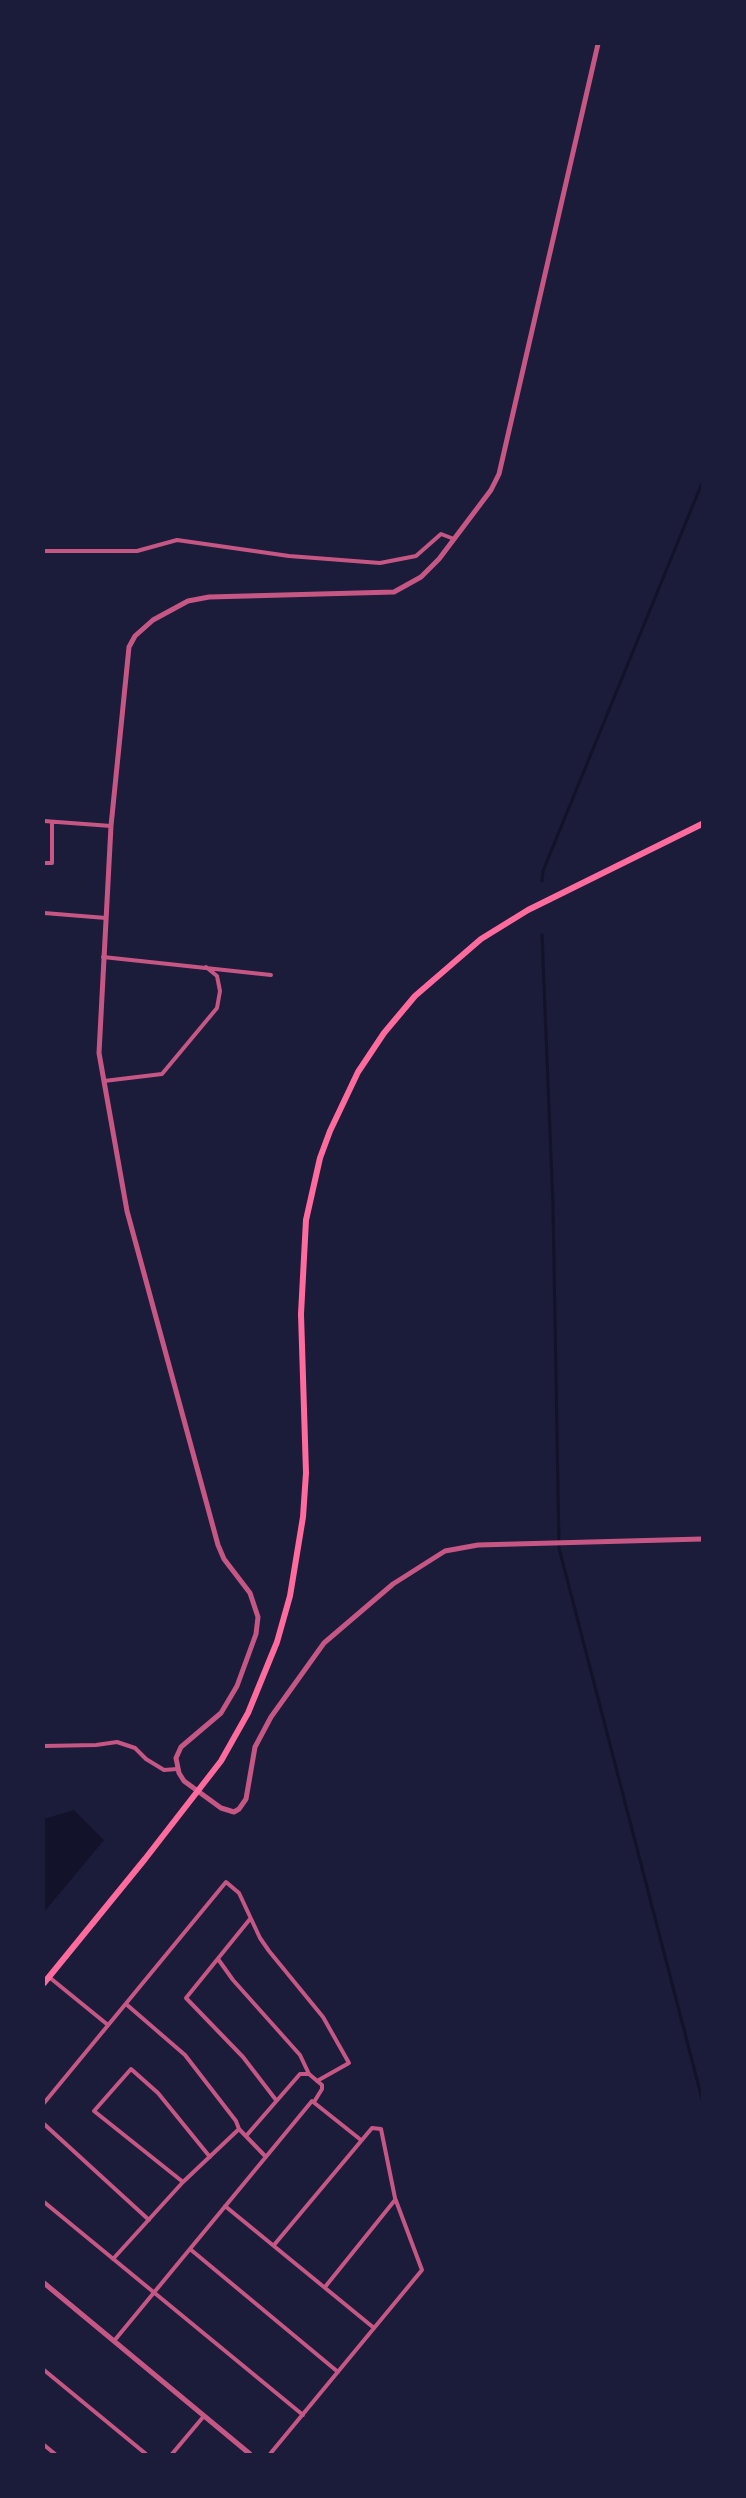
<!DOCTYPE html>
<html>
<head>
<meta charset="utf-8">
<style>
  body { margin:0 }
  #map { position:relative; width:746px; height:2498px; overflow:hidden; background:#1b1b3a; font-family:"Public Sans",sans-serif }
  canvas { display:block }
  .frame { position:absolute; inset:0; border:45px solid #1b1b3a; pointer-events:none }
</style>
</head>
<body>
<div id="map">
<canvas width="746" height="2498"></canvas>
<div class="frame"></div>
</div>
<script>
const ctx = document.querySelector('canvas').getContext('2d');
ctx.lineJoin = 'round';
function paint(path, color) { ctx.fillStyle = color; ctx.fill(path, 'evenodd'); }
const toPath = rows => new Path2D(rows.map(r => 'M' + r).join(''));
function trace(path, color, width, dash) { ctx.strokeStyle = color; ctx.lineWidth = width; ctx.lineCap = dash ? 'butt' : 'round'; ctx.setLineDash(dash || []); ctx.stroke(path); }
paint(toPath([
  [74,1810,104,1840,44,1912,44,1819]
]), '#12122b');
trace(toPath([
  [542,881,543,871,702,483],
  [542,935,553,1206,559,1548,702,2099]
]), '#12122b', 3);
trace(toPath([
  [44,551,137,551,177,540,289,556,380,563,416,556,441,534,454,539],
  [44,821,111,826],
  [44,863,52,863,52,822],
  [44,913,106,918],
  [103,957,271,975],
  [104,1081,162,1074,217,1008,220,991,217,976,206,967],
  [44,1746,96,1745,117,1742,135,1748,146,1759,164,1770,177,1769],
  [250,1919,186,1998,243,2057,276,2100],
  [218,1959,233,1980,300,2055,309,2074],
  [49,1977,108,2025],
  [126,2004,185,2055,236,2121,239,2129,266,2157],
  [44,2103,226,1882,239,1893,260,1938,269,1951,323,2017,349,2063,317,2081],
  [44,2124,149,2220],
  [246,2136,300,2074,309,2074,322,2085,322,2089,314,2102],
  [183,2182,94,2111,131,2069,158,2093,210,2157],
  [44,2202,303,2415],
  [225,2206,374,2328],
  [190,2249,338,2372],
  [113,2259,183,2182,239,2129],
  [325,2287,395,2200],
  [114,2341,312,2101,361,2140],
  [44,2370,146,2454],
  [44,2445,55,2454],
  [172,2454,204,2416],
  [270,2454,422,2270,395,2198,381,2129,372,2128,274,2245]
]), '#c65784', 4);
trace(toPath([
  [598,44,499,474,491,490,439,559,421,577,394,592,209,597,188,601,153,620,135,636,129,647,111,826,99,1053,127,1211,218,1545,224,1559,250,1593,258,1617,256,1634,237,1686,221,1713,181,1747,176,1758,179,1773,184,1781,221,1808,234,1812,239,1809,246,1799,255,1747,271,1717,324,1643,393,1584,445,1551,478,1545,702,1539],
  [44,2283,250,2454]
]), '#c65784', 5);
trace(toPath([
  [44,1983,145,1859,221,1761,248,1713,277,1642,290,1596,303,1517,306,1473,301,1314,306,1220,320,1158,330,1131,358,1072,384,1033,415,996,481,939,528,910,702,824]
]), '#ff6b9d', 6);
</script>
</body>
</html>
